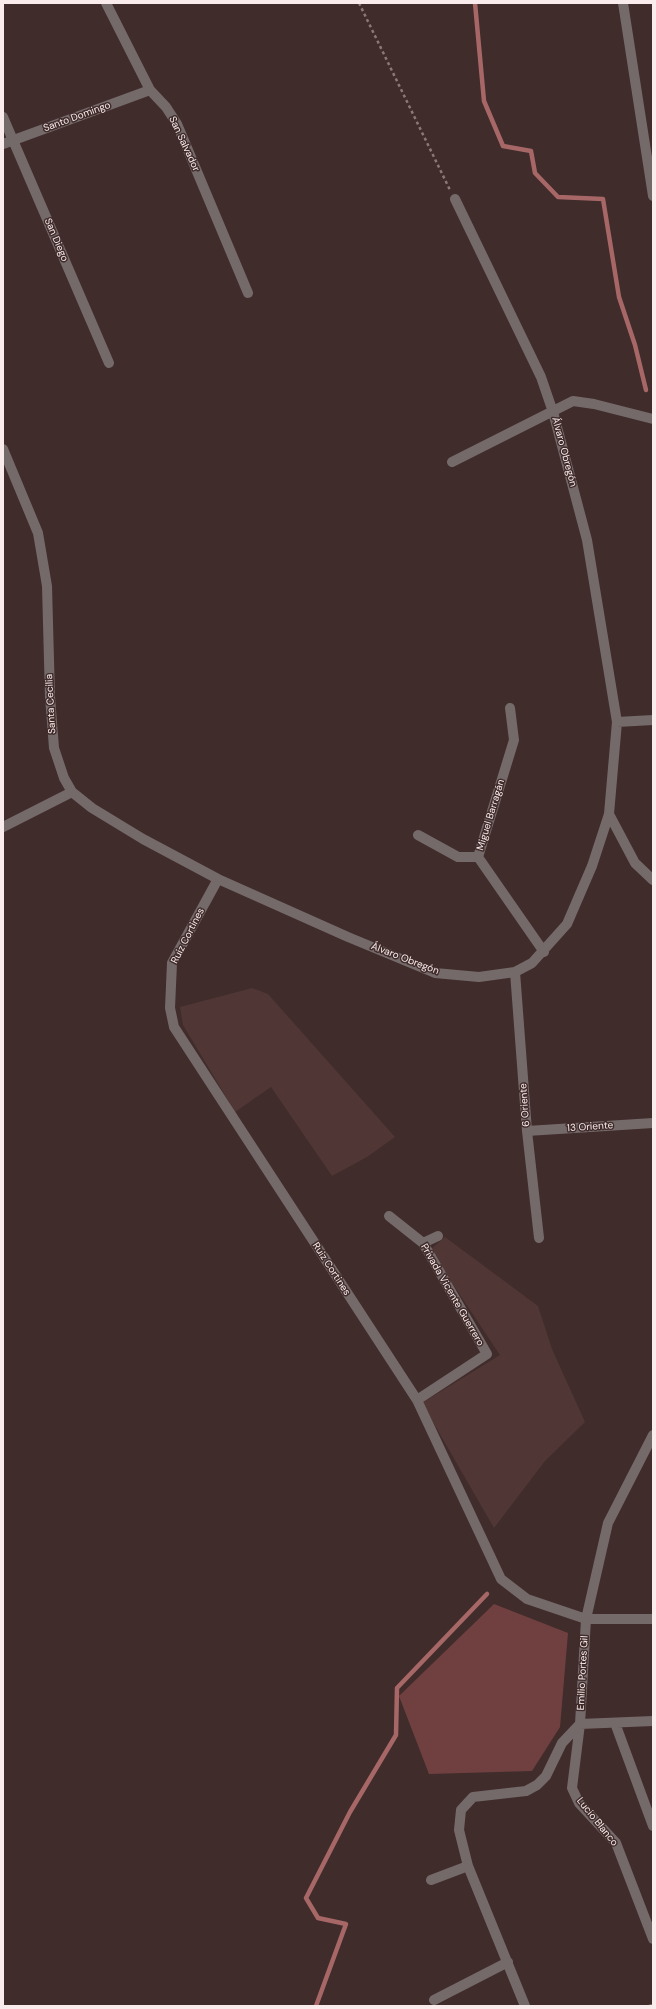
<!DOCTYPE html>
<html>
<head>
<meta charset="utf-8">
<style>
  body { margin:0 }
  #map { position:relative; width:656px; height:2009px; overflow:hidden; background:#402c2b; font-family:"DM Sans",sans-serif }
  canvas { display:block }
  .frame { position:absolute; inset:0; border:4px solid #faecec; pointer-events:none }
</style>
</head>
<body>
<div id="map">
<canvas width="656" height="2009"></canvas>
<div class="frame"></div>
</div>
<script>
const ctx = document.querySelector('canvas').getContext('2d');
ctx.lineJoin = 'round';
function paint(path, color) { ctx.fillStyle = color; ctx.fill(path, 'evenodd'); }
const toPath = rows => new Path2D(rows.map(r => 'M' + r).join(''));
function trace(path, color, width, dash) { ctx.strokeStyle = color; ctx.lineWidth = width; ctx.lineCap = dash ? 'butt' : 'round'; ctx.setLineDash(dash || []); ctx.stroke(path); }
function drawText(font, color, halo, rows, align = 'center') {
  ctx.font = font + ' "DM Sans",sans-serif'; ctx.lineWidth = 3; ctx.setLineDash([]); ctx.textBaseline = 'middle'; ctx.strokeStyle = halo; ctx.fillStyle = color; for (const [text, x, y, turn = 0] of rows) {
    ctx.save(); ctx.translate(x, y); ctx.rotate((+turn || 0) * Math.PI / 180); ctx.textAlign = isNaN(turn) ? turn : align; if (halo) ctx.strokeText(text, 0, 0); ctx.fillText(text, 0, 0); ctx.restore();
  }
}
paint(toPath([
  [252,988,268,994,395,1137,367,1157,332,1176,271,1087,235,1112,183,1025,180,1007],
  [445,1237,538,1306,552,1349,585,1422,545,1461,494,1528,422,1403,500,1355,430,1250]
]), '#503635');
paint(toPath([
  [494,1604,568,1633,560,1727,532,1771,429,1774,399,1696]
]), '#704040');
trace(toPath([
  [475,3,484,101,503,146,531,151,535,173,558,197,603,199,619,297,635,345,646,390],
  [316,2006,346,1924,318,1918,306,1898,350,1812,396,1735,397,1688,487,1594]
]), '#a76767', 4.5);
trace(toPath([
  [359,3,450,190],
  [649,2006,653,2005]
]), '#8a7978', 2.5, [3, 3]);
trace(toPath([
  [106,3,150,90,166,107,177,124,248,293],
  [623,3,653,196],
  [3,117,109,363],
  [3,144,150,90],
  [3,449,38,533,47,586,50,697,54,748,64,778,72,792,92,808,143,839,218,879,348,937,435,973,479,977,515,972,532,963,567,924,592,866,609,814,617,722,587,540,553,412,541,377,455,199],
  [452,462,573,401,594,404,653,419],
  [617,722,653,720],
  [609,814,635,863,653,880],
  [3,827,72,792],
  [418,835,458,857,478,857],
  [478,857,514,740,510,708],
  [478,857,544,952],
  [218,879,172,963,170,1008,174,1027,417,1400,501,1579,527,1599,586,1619,653,1619],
  [515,972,527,1131,539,1238],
  [527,1131,653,1123],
  [389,1216,423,1243,487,1354,417,1400],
  [423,1243,438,1236],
  [653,1435,608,1523,586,1619,580,1724,572,1788,579,1803,616,1843,653,1939],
  [615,1723,653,1826],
  [580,1724,653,1721],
  [431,1880,468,1866],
  [434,2000,508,1962],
  [525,2006,468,1866,459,1830,461,1810,473,1797,526,1791,537,1785,546,1776,562,1743,580,1724]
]), '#756a6a', 10);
drawText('10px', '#faecec', '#402c2b', [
  ["Santo Domingo",77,117,-20],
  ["San Salvador",184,144,65],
  ["San Diego",56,240,67],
  ["Álvaro Obregón",564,452,75],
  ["Santa Cecilia",51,704,-93],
  ["Miguel Barragán",491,815,-73],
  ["Ruiz Cortines",188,936,-63],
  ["Álvaro Obregón",405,959,21],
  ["6 Oriente",525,1105,-94],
  ["13 Oriente",590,1127,-4],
  ["Ruiz Cortines",331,1269,57],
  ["Privada Vicente Guerrero",452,1295,60],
  ["Emilio Portes Gil",583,1673,-87],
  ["Lucio Blanco",597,1822,51]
]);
</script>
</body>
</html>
